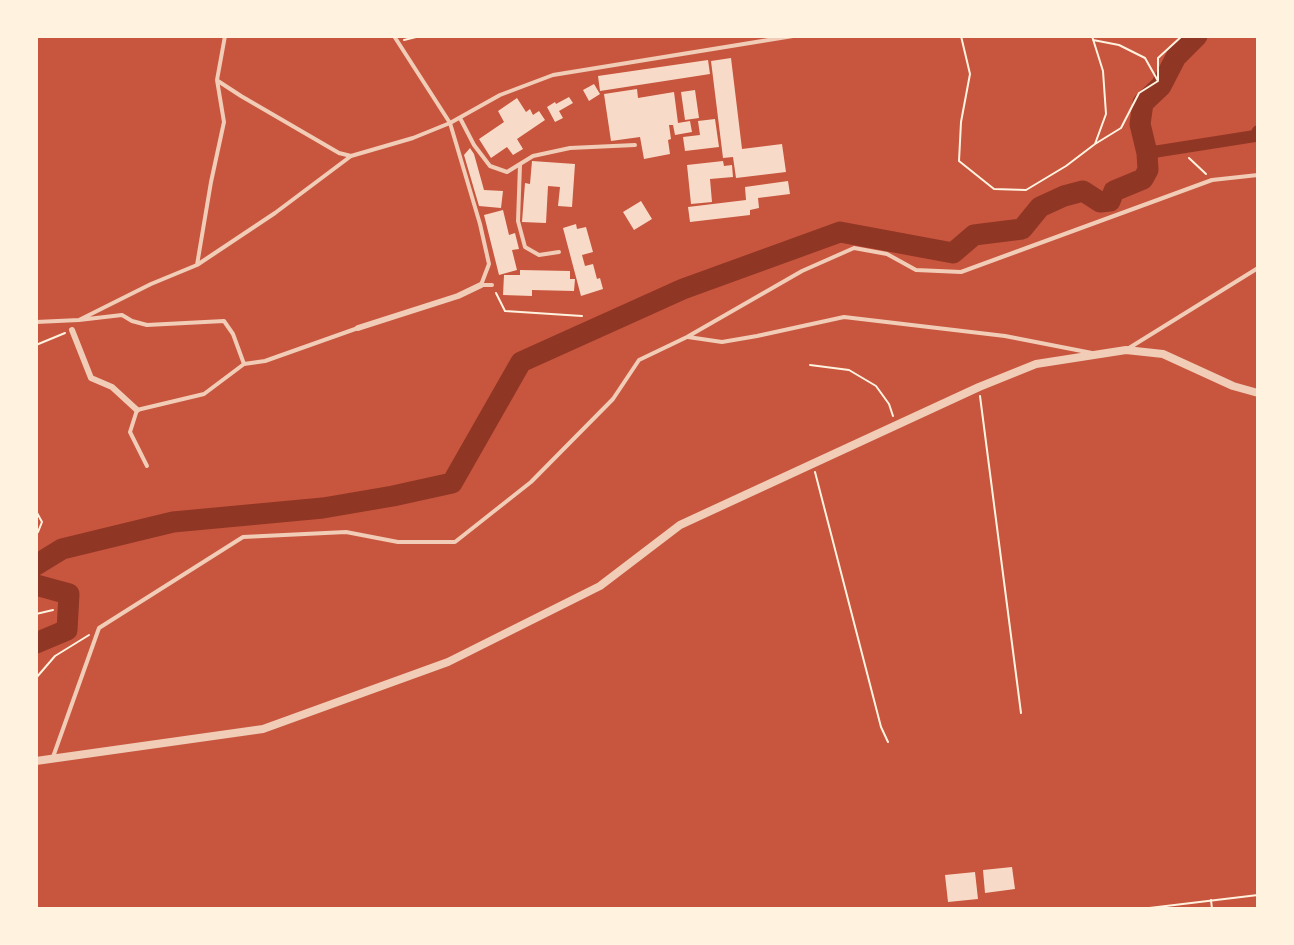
<!DOCTYPE html>
<html>
<head>
<meta charset="utf-8">
<style>
  body { margin:0 }
  #map { position:relative; width:1294px; height:945px; overflow:hidden; background:#c8553d; font-family:Montserrat,sans-serif }
  canvas { display:block }
  .frame { position:absolute; inset:0; border:38px solid #fff3e0; pointer-events:none }
</style>
</head>
<body>
<div id="map">
<canvas width="1294" height="945"></canvas>
<div class="frame"></div>
</div>
<script>
const ctx = document.querySelector('canvas').getContext('2d');
ctx.lineJoin = 'round';
const toPath = rows => new Path2D(rows.map(r => 'M' + r).join(''));
function trace(path, color, width, dash) { ctx.strokeStyle = color; ctx.lineWidth = width; ctx.lineCap = dash ? 'butt' : 'round'; ctx.setLineDash(dash || []); ctx.stroke(path); }
function paint(path, color) { ctx.fillStyle = color; ctx.fill(path, 'evenodd'); }
trace(toPath([
  [1147,153,1255,136,1258,131]
]), '#8f3625', 12);
trace(toPath([
  [36,565,62,549,173,522,323,508,393,496,452,483,521,362,683,289,840,232,953,253,974,235,1022,229,1040,207,1064,196,1083,191,1100,202,1110,201,1114,191,1143,179,1148,170,1147,153,1140,124,1143,103,1161,86,1176,57,1197,36],
  [36,585,69,594,67,630,36,643]
]), '#8f3625', 21);
paint(toPath([
  [731,58,742,149,782,144,786,172,736,178,733,157,723,158,711,61],
  [708,60,710,74,600,91,598,76],
  [594,84,600,94,589,101,583,90],
  [637,89,638,98,674,92,678,123,690,121,692,132,675,135,673,125,669,125,671,139,668,140,670,154,644,159,640,137,611,141,604,94],
  [695,90,699,118,685,120,681,92],
  [569,97,573,103,559,111,563,118,555,122,547,107,555,102,556,104],
  [517,98,526,112,530,109,533,115,539,111,545,120,517,139,523,149,513,155,507,147,491,158,479,139,504,122,498,111],
  [715,119,719,147,685,151,683,137,700,135,698,121],
  [470,148,474,154,484,190,503,191,501,208,479,206,464,155],
  [532,161,575,164,572,207,558,206,560,187,548,186,546,223,522,222,525,183,530,184],
  [723,161,724,166,732,165,733,177,710,179,712,202,691,204,687,165],
  [788,181,790,194,758,198,759,208,750,210,750,215,690,222,688,207,746,200,745,187],
  [641,201,652,219,634,230,623,212],
  [503,210,509,235,515,233,519,249,512,250,517,270,499,275,484,215],
  [576,224,577,229,586,227,593,252,582,255,585,266,593,264,597,279,600,278,603,289,581,296,563,228],
  [520,270,570,271,570,279,575,279,574,291,532,290,532,296,503,295,504,275,520,275],
  [1012,867,1015,889,985,893,983,870],
  [975,872,978,899,948,902,945,875]
]), '#f7dbc8');
trace(toPath([
  [961,36,970,74,961,122,959,161,994,189,1026,190,1066,166,1095,144,1106,114,1103,71,1092,36],
  [404,40,420,36],
  [1093,40,1119,45,1145,58,1158,81,1139,93,1121,128,1095,144],
  [1158,80,1158,58,1182,36],
  [1189,158,1206,174],
  [496,293,505,311,582,316],
  [36,345,65,333],
  [810,365,849,370,876,386,889,404,893,416],
  [980,396,1021,713],
  [815,472,881,727,888,742],
  [36,511,42,522,38,532,36,533],
  [36,614,53,610],
  [36,678,55,656,89,635],
  [1211,900,1212,909],
  [1141,909,1258,895]
]), '#fff3e0', 2);
trace(toPath([
  [394,36,450,123,480,224,489,264,481,285,492,285],
  [218,81,241,96,339,153,351,156],
  [460,118,474,145,490,166,507,172,533,156,570,148,635,145],
  [520,165,518,221,525,247,539,255,559,252],
  [197,265,211,182,224,122,217,80,225,36],
  [79,320,151,284,197,265,275,213,351,156,413,138,450,123,500,95,553,75,793,36],
  [36,322,79,320,122,315,132,321,147,325,224,321,233,334,244,364],
  [688,337,722,342,757,336,844,317,1005,336,1092,353],
  [1129,348,1258,268],
  [147,466,130,432,137,410,204,394,244,364,265,361,358,328],
  [53,757,99,628,243,537,346,532,398,542,455,542,531,482,613,399,639,360,687,337,802,271,854,248,887,254,916,270,961,272,1212,180,1258,175]
]), '#f1ccb7', 4);
trace(toPath([
  [358,328,458,296,481,285],
  [72,330,91,378,112,387,137,410]
]), '#f1ccb7', 6);
trace(toPath([
  [36,761,263,729,448,662,600,586,680,525,979,387,1036,364,1126,350,1163,354,1233,386,1258,393]
]), '#f1ccb7', 8);
</script>
</body>
</html>
